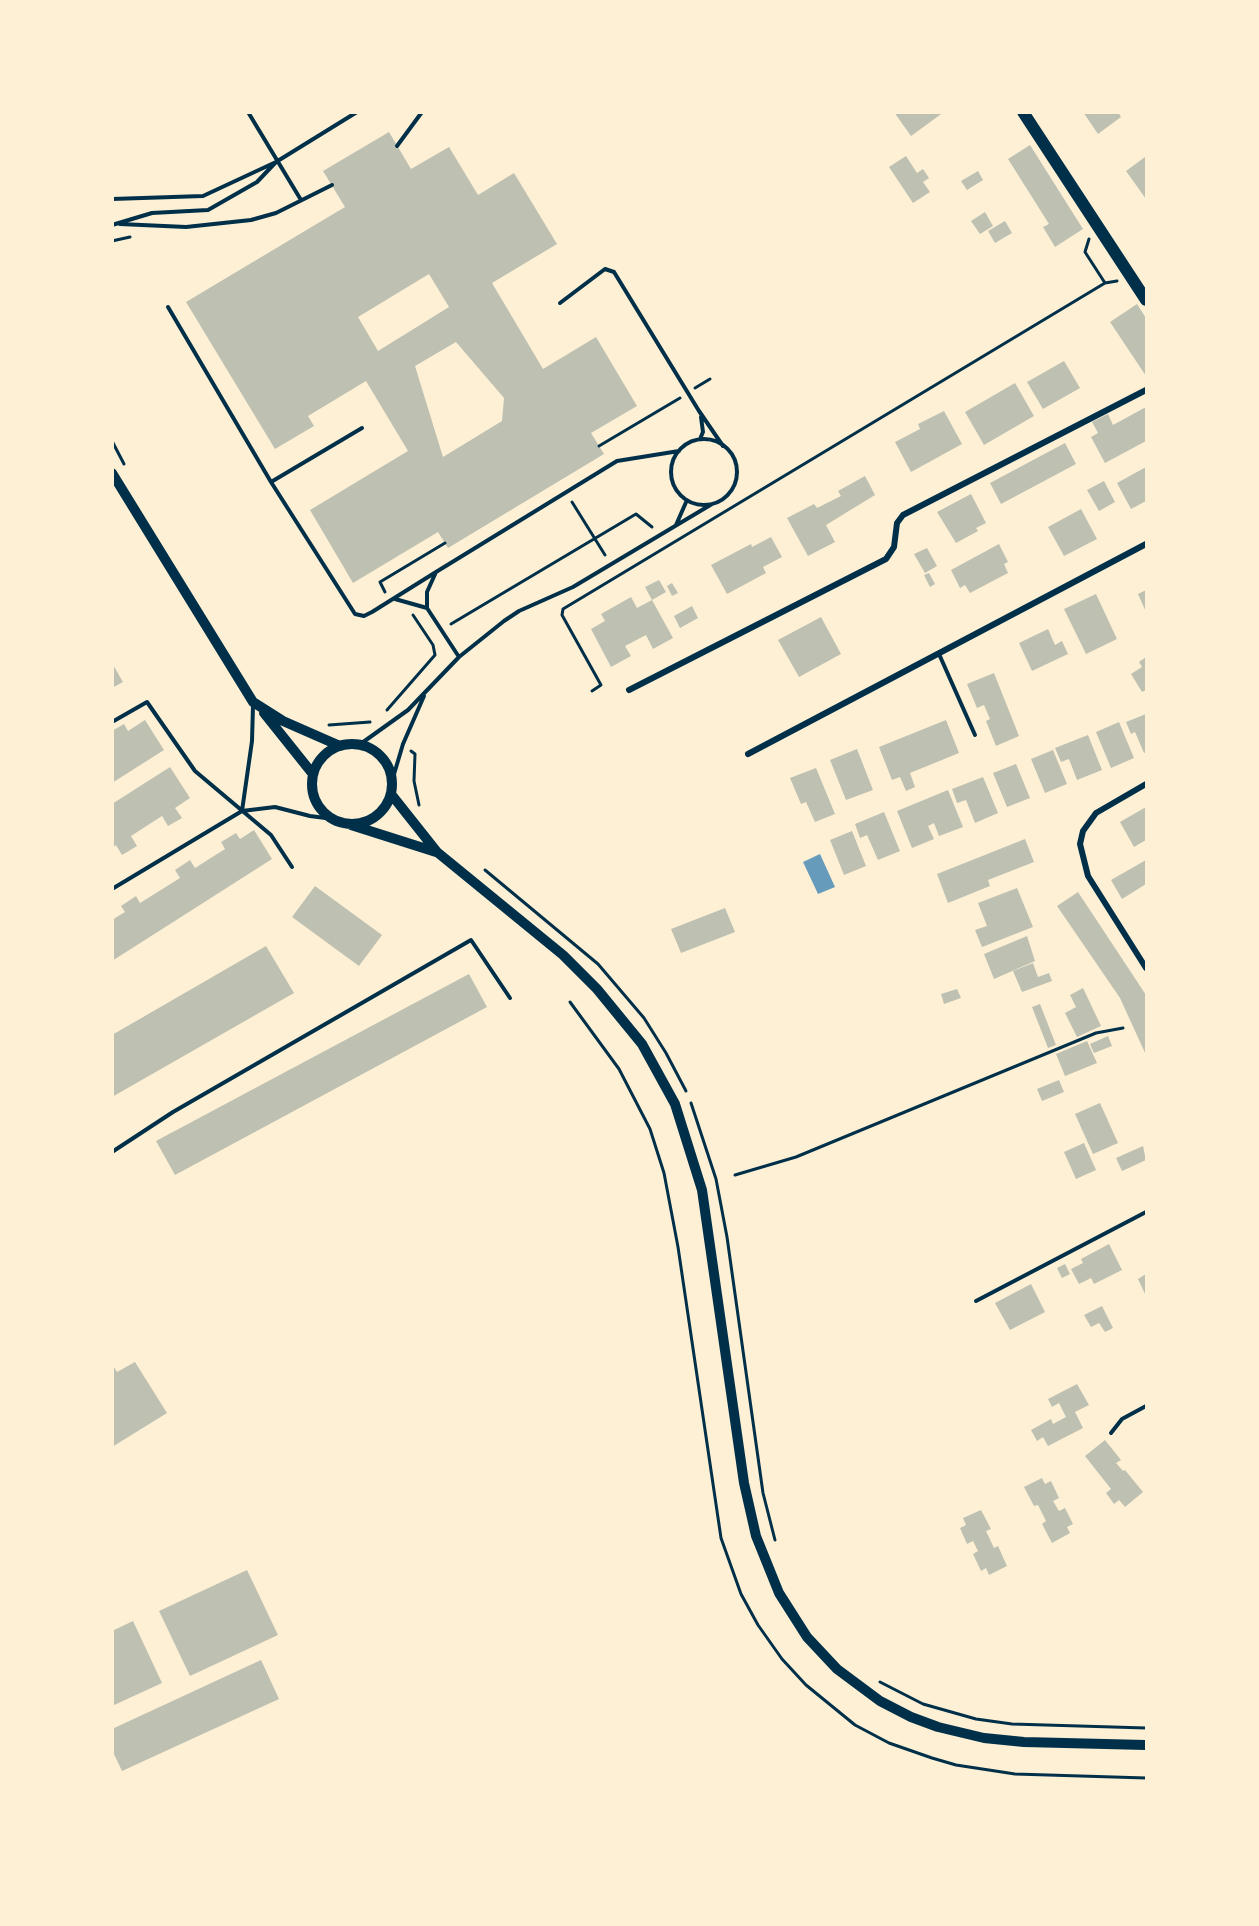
<!DOCTYPE html>
<html>
<head>
<meta charset="utf-8">
<style>
  body { margin:0 }
  #map { position:relative; width:1259px; height:1926px; overflow:hidden; background:#fdf0d5; font-family:Ubuntu,sans-serif }
  canvas { display:block }
  .frame { position:absolute; inset:0; border:114px solid #fdf0d5; pointer-events:none }
</style>
</head>
<body>
<div id="map">
<canvas width="1259" height="1926"></canvas>
<div class="frame"></div>
</div>
<script>
const ctx = document.querySelector('canvas').getContext('2d');
ctx.lineJoin = 'round';
function paint(path, color) { ctx.fillStyle = color; ctx.fill(path, 'evenodd'); }
const toPath = rows => new Path2D(rows.map(r => 'M' + r).join(''));
function trace(path, color, width, dash) { ctx.strokeStyle = color; ctx.lineWidth = width; ctx.lineCap = dash ? 'butt' : 'round'; ctx.setLineDash(dash || []); ctx.stroke(path); }
paint(toPath([
  [820,854,835,887,818,894,803,862]
]), '#669bbc');
paint(toPath([
  [894,112,944,112,911,136],
  [1083,112,1118,112,1121,117,1098,134],
  [389,132,411,169,449,147,478,195,514,173,557,244,492,283,543,369,596,337,637,406,591,433,604,454,448,548,438,532,353,583,310,510,408,451,366,381,308,416,314,426,275,449,186,302,345,207,323,171],
  [429,274,449,307,378,351,358,317],
  [456,342,504,398,502,421,443,457,415,366],
  [1030,145,1083,229,1055,247,1043,227,1049,224,1008,159],
  [906,156,917,173,923,169,929,178,923,182,930,192,913,203,889,167],
  [1145,157,1146,158,1146,199,1126,171],
  [978,171,983,180,967,190,961,181],
  [985,212,993,226,980,234,971,221],
  [1005,221,1012,233,995,243,988,231],
  [1137,304,1146,318,1146,376,1110,322],
  [1064,361,1080,388,1043,409,1027,382],
  [1015,383,1034,416,984,445,965,412],
  [1146,407,1146,441,1105,463,1091,437,1098,433,1092,422,1108,414,1113,425],
  [944,411,962,444,911,472,895,442,920,429,918,424],
  [1065,443,1076,464,1001,504,990,483],
  [1146,467,1146,501,1131,509,1117,483],
  [865,476,875,495,826,525,835,542,808,556,787,518,814,504,817,508,841,496,838,491],
  [1104,481,1115,502,1099,511,1087,490],
  [971,494,986,523,976,528,978,531,956,543,937,512],
  [1081,509,1097,539,1064,556,1048,527],
  [771,537,782,557,763,567,766,573,727,594,711,565,751,544,752,547],
  [999,544,1008,562,1004,564,1008,573,970,593,965,585,960,588,951,570],
  [927,548,937,566,925,573,914,554],
  [929,573,935,584,930,587,924,575],
  [659,580,666,592,652,600,645,587],
  [672,583,678,593,672,596,667,586],
  [1146,590,1146,612,1138,594],
  [1096,594,1117,639,1086,654,1064,609],
  [631,597,637,608,652,600,673,638,653,649,646,635,625,646,631,656,611,667,591,629,605,621,601,614],
  [692,606,698,618,680,628,674,616],
  [821,617,841,654,799,677,778,640],
  [1048,629,1055,645,1062,641,1068,654,1032,671,1019,643],
  [1146,657,1146,690,1142,692,1131,674,1142,667,1139,662],
  [112,663,123,682,112,688],
  [994,673,1019,736,996,746,986,721,990,719,984,705,977,708,967,684],
  [1146,714,1146,752,1144,753,1135,732,1131,734,1126,722],
  [145,720,164,750,112,783,112,731,124,724,128,731],
  [946,720,959,753,910,773,915,787,906,791,900,777,892,780,879,747],
  [1119,722,1134,758,1111,768,1096,732],
  [1088,735,1102,770,1077,780,1069,759,1061,762,1055,748],
  [857,749,873,790,846,800,830,760],
  [1053,750,1067,784,1045,793,1031,759],
  [1016,764,1030,798,1007,807,993,773],
  [170,767,190,798,175,808,182,818,168,826,162,816,131,836,137,846,122,855,116,845,112,848,112,804],
  [816,768,835,814,815,822,806,802,801,804,790,778],
  [983,777,998,813,975,823,966,800,957,803,952,789],
  [948,790,963,827,939,836,934,823,928,826,934,839,912,848,897,811],
  [1146,807,1146,840,1134,847,1120,822],
  [884,812,900,851,878,860,867,835,860,838,855,824],
  [254,830,272,859,112,961,112,920,125,912,121,906,136,896,140,903,180,878,175,870,190,860,195,868,225,849,221,842,236,833,240,839],
  [852,831,866,866,844,875,830,840],
  [1025,839,1034,862,988,880,990,886,948,903,937,874],
  [1146,860,1146,884,1122,899,1111,880],
  [315,886,382,935,359,966,292,917],
  [1017,888,1033,927,982,947,975,930,987,926,978,903],
  [1078,892,1146,995,1146,1055,1120,998,1057,906],
  [725,908,735,932,681,953,671,929],
  [1027,936,1035,961,994,979,984,954],
  [266,946,294,993,112,1097,112,1035],
  [1033,963,1038,977,1049,973,1052,981,1022,992,1013,971],
  [469,974,487,1007,175,1175,156,1141],
  [1083,988,1101,1026,1077,1037,1065,1013,1076,1007,1070,995],
  [957,989,961,998,944,1004,941,994],
  [1040,1004,1056,1045,1048,1048,1032,1007],
  [1108,1036,1112,1046,1094,1053,1090,1044],
  [1087,1041,1097,1063,1065,1076,1056,1054],
  [1059,1080,1064,1092,1042,1101,1037,1089],
  [1100,1103,1118,1143,1093,1154,1075,1114],
  [1084,1143,1096,1170,1076,1179,1064,1152],
  [1143,1146,1146,1160,1122,1171,1116,1158],
  [1109,1244,1122,1270,1094,1284,1091,1278,1079,1284,1071,1269,1083,1263,1081,1259],
  [1065,1264,1070,1274,1062,1278,1057,1268],
  [1146,1274,1146,1296,1138,1279],
  [1031,1284,1045,1312,1010,1330,995,1303],
  [1102,1306,1113,1328,1105,1332,1099,1323,1091,1327,1084,1315],
  [135,1362,167,1413,112,1447,112,1364,117,1372],
  [1077,1384,1089,1405,1075,1412,1083,1428,1048,1446,1043,1437,1037,1441,1031,1430,1051,1419,1053,1424,1066,1417,1059,1403,1052,1407,1048,1399],
  [1105,1440,1121,1460,1116,1463,1123,1471,1125,1470,1143,1492,1125,1507,1119,1500,1114,1504,1106,1493,1111,1489,1085,1456],
  [1042,1478,1045,1484,1051,1481,1059,1498,1053,1501,1059,1511,1065,1508,1073,1524,1067,1527,1070,1533,1052,1543,1042,1524,1046,1521,1038,1505,1034,1506,1024,1487],
  [981,1510,991,1529,986,1531,994,1548,998,1546,1007,1566,989,1575,986,1568,981,1571,973,1554,978,1551,973,1541,967,1544,960,1528,966,1525,963,1518],
  [247,1570,278,1635,190,1676,159,1611],
  [133,1621,162,1683,112,1706,112,1631],
  [261,1660,279,1699,122,1771,112,1750,112,1729]
]), '#bec0b2');
trace(toPath([
  [1089,239,1085,252,1105,283,1117,281],
  [112,241,130,237],
  [695,388,710,379],
  [112,441,124,464],
  [599,446,680,398],
  [572,502,605,555],
  [385,592,380,582,445,543],
  [451,624,636,514,652,527],
  [592,691,601,685,562,615,563,609,1105,283],
  [387,710,435,655,433,645,413,615],
  [329,725,370,722],
  [411,751,415,754,414,781,419,805],
  [485,870,598,964,644,1018,666,1053,686,1091],
  [570,1002,619,1069,650,1129,664,1173,678,1247,721,1538,741,1594,758,1625,782,1659,806,1685,855,1725,889,1743,932,1758,956,1765,1015,1774,1146,1778],
  [691,1103,716,1179,727,1237,763,1493,775,1540],
  [735,1175,796,1157,1096,1033,1123,1028],
  [880,1682,923,1704,976,1719,1012,1724,1146,1728]
]), '#003049', 3);
trace(toPath([
  [248,112,301,200],
  [397,146,422,112],
  [112,199,203,196,276,162,357,112],
  [120,224,186,227,251,220,276,213,332,185],
  [112,225,152,213,208,210,257,182,276,162],
  [560,303,605,269,614,272,699,411,723,446],
  [168,307,271,482,355,614,364,616,372,612,436,572],
  [700,439,703,432,701,417],
  '671 472a33 33 0 1 1 66 0a33 33 0 1 1-66 0Z',
  [271,482,362,428],
  [676,525,687,500],
  [395,599,427,608],
  [939,654,975,735],
  [459,657,427,608,427,592,436,572,617,461,679,451],
  [253,706,252,741,242,811,275,807,310,816,333,819],
  [112,722,147,702,195,771,271,835,292,867],
  [359,745,408,710,459,657,504,621,519,611,573,587,712,504],
  [392,781,403,744,424,696],
  [112,889,242,811],
  [112,1152,173,1112,471,940,510,998],
  [976,1301,1146,1212],
  [1111,1433,1122,1419,1146,1406]
]), '#003049', 4);
trace(toPath([
  [629,690,886,559,894,547,897,523,903,515,1146,390],
  [748,754,1146,544],
  [1146,784,1096,813,1083,831,1080,844,1088,876,1146,968]
]), '#003049', 6);
trace(toPath([
  [112,473,253,702,283,721,340,746],
  [264,713,312,773],
  '312 784a40 40 0 1 1 80 0a40 40 0 1 1-80 0Z',
  [391,794,437,852,563,955,597,989,642,1044,675,1104,702,1190,744,1483,756,1536,779,1593,807,1637,837,1669,880,1701,911,1717,938,1727,984,1738,1024,1742,1146,1745],
  [351,825,436,852]
]), '#003049', 10);
trace(toPath([
  [1023,112,1146,300]
]), '#003049', 12);
</script>
</body>
</html>
